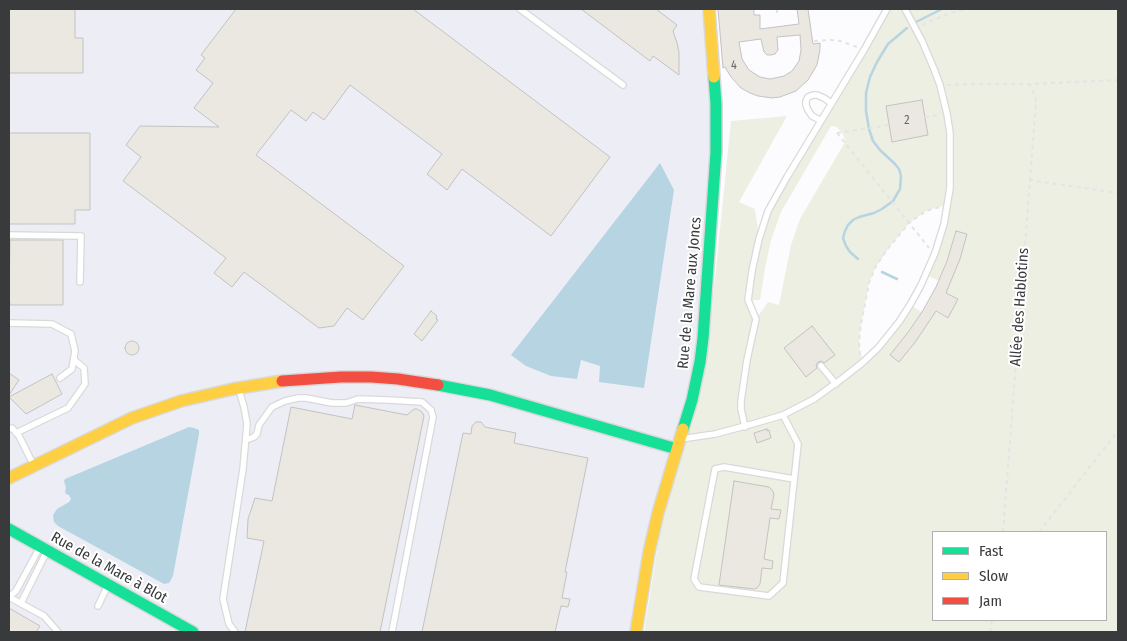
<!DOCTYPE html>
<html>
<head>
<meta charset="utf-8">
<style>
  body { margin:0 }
  #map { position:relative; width:1127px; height:641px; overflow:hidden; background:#fcfcfe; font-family:"Fira Sans Condensed",sans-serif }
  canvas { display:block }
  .frame { position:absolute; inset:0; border:10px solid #393a3c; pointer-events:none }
  .legend { position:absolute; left:932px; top:531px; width:175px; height:90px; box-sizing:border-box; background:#fff; border:1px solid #b0b0b1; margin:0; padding:6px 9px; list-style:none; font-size:15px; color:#393a3c }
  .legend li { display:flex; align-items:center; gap:10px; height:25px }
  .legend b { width:25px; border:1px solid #b0b0b1 }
</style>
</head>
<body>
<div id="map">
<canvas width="1127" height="641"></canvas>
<div class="frame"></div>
<ul class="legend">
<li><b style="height:6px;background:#16e098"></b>Fast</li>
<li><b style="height:6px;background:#ffcf43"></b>Slow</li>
<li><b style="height:6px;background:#f24e42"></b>Jam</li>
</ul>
</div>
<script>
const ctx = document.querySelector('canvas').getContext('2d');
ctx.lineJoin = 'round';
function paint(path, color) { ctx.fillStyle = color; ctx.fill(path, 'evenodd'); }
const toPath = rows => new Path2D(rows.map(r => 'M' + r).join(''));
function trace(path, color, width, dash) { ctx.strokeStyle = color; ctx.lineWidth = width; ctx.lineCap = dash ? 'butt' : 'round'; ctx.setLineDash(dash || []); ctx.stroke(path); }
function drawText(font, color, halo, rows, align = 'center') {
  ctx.font = font + ' "Fira Sans Condensed",sans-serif'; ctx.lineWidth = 4; ctx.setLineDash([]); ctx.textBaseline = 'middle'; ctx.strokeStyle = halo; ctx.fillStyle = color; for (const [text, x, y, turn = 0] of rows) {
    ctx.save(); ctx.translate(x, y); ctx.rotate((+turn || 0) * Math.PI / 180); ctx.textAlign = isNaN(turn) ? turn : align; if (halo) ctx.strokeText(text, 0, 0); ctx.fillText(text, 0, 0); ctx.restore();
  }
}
paint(toPath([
  [9,9,709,9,715,75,703,338,636,632,9,632]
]), '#edeef5');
paint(toPath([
  [887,9,1118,9,1118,632,644,632,659,537,707,357,731,121,787,116,739,202,755,209,759,237,768,211],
  [831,126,837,127,842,133,844,137,845,142,800,219,791,245,779,305,768,302,756,319,749,300,760,300,765,268,771,240,781,212],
  [947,206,926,275,939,281,950,251,956,231,967,234,961,254,944,292,958,299,947,318,934,311,890,355,909,331,922,312,910,305,863,362,860,352,859,342,861,324,869,283,875,268,891,245,909,223,926,211,938,207],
  [933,532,1106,532,1106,620,933,620]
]), '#edefe2');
paint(toPath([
  [660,163,674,190,644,388,599,382,600,366,581,360,577,379,551,376,526,366,511,355],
  [189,427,194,428,199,430,199,434,173,576,169,583,164,584,58,526,54,522,53,515,57,509,69,502,71,499,69,495,66,494,65,491,66,488,64,481,65,479]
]), '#b7d4e2');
trace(toPath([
  [914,23,942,9],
  [858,259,850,252,846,246,843,238,845,231,848,225,853,220,859,217,874,213,882,209,893,201,900,189,901,176,899,169,895,164,880,150,873,141,869,129,866,111,866,93,870,77,877,62,888,44,907,28],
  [882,272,897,279]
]), '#b7d4e2', 2.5);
const building = toPath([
  [9,9,75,9,75,38,83,38,83,73,9,73,9,9],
  [236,9,413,9,610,157,551,236,462,169,447,190,427,174,442,154,350,85,324,120,313,112,306,121,291,110,256,155,404,266,363,320,347,308,334,326,319,328,244,272,232,287,214,273,226,258,123,181,141,157,126,145,140,126,219,127,194,108,213,83,196,70,205,58,201,55,236,9],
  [581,9,656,9,677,25,673,31,677,43,679,52,679,75,653,56,650,61,581,9],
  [718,9,754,9,754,15,760,15,760,29,799,24,797,9,808,9,813,44,820,43,820,50,817,65,808,80,796,91,780,97,772,98,758,96,750,93,741,88,731,77,725,67,723,68,718,9],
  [800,35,801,50,799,61,792,71,784,76,770,79,760,77,749,70,742,59,739,42,761,39,764,52,767,55,771,55,775,54,778,50,777,37,800,35],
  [922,100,928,135,892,142,886,106,922,100],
  [9,133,90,133,90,210,75,210,75,224,9,224,9,133],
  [956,231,967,234,960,259,946,293,958,299,948,318,936,311,916,341,899,362,890,355,909,331,922,312,936,287,947,261,956,231],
  [10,240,63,240,63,305,10,305,10,303,9,303,10,240],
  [431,311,437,316,436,319,438,320,422,341,414,334,431,311],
  [812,326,835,355,824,363,822,361,818,362,816,365,817,368,806,377,784,348,812,326],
  '125 348a7 7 0 1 1 14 0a7 7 0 1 1-14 0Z',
  [9,373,19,380,9,395,9,373],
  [52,374,62,394,26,414,9,397,52,374],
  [355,405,407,415,414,409,417,409,422,412,424,416,380,632,245,632,264,541,247,538,248,519,255,498,272,501,291,407,352,419,355,405],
  [476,422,481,422,485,427,516,433,514,443,588,458,565,572,567,572,562,598,570,599,568,607,561,606,555,632,422,632,463,433,471,434,472,426,476,422],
  [767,429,767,431,769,430,771,438,757,443,754,433,767,429],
  [734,481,769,487,773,491,774,495,771,509,781,510,779,519,770,518,764,559,773,561,772,569,762,568,760,584,757,588,754,589,719,585,734,481],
  [9,608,40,626,36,632,9,632,9,608]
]);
paint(building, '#ebe7e1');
trace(building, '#c3c3c3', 1);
const lane = toPath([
  [520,9,623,85],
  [820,120,812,116,808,110,806,105,806,101,808,97,813,95,817,95,824,98,831,103],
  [9,235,81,236,80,282],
  [9,323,52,324,71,334,75,351,72,369,60,378],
  [821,366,836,384],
  [783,415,798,444,783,583,769,596,699,587,694,579,715,469,724,467,794,479],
  [745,427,741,409,741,401,747,360,756,319,748,300,752,271,759,239,768,211,787,177,864,50,887,9],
  [9,429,12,428,19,436,33,464],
  [16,433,68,408,85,384,84,368,74,360],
  [681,439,715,434,756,423,783,415,814,399,843,378,862,363,878,348,899,322,910,305,921,285,935,253,944,224,950,188,950,133,947,114,940,85,934,69,922,41,905,9],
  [246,440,254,437,257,434,259,425,272,407,285,401,298,398,306,398,332,403,346,403,358,399,388,400,422,402,431,410,433,417,392,632],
  [9,597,44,616,58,632],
  [9,597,16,591,40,547],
  [21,603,47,551],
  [98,606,108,585],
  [235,632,229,624,223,599,243,469,247,424,244,407,239,390]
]);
const fast = toPath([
  [438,385,490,395,677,449],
  [683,429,692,400,700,362,703,338,716,152,716,104,714,77],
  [9,529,193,632]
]);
const slow = toPath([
  [709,9,714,77],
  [9,478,132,418,181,401,233,389,282,381],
  [636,632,649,552,658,513,683,429]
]);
const jam = toPath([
  [282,381,341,377,371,377,398,379,438,385]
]);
trace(lane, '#d9d9da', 8);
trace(fast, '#d9d9da', 14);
trace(slow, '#d9d9da', 14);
trace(jam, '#d9d9da', 14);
trace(toPath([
  [777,9,777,15],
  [922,25,947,14,966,9],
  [814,41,831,40,840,41,857,47],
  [947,85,975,84,1029,84,1118,80],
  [925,117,939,115],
  [837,133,929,248],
  [837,133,889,125],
  [1029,180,1118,193],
  [860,355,859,342,861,324,869,283,875,268,886,251,909,223,926,211,940,207],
  [1003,532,1036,102,1035,95,1029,84],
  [1039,532,1118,431],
  [990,632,992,620]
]), '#e4e4e5', 2, [4, 4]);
trace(lane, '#fff', 5.5);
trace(fast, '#16e098', 11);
trace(slow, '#ffcf43', 11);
trace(jam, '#f24e42', 11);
drawText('12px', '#666565', null, [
  ["4",734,66],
  ["2",907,121]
]);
drawText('15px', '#393a3c', '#fff', [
  ["Rue de la Mare aux Joncs",690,293,-85],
  ["Allée des Hablotins",1020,307,-86],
  ["Rue de la Mare à Blot",109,568,29]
]);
</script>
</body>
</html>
